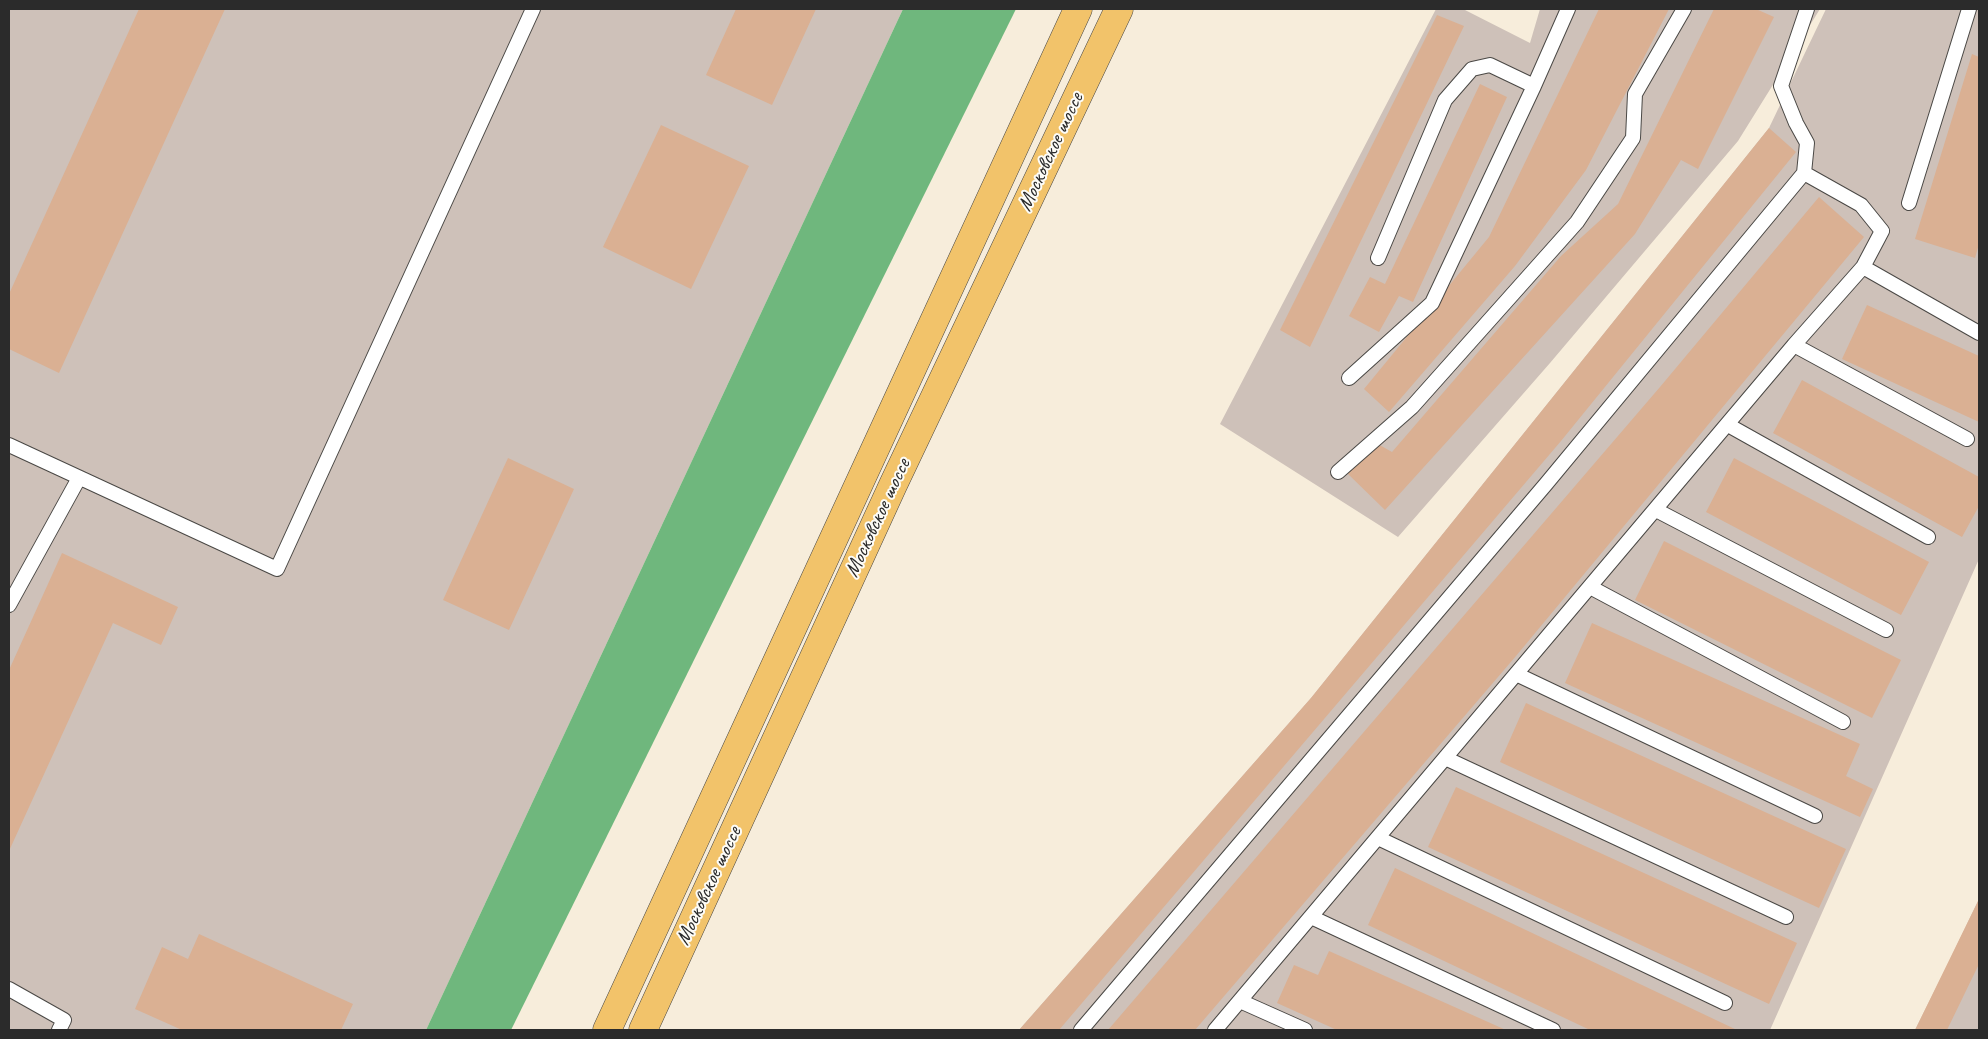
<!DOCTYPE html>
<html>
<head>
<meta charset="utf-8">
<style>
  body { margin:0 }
  #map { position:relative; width:1988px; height:1039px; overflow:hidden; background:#f7eddb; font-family:Caveat,sans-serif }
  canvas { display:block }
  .frame { position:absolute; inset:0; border:10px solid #2b2b2b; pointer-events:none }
</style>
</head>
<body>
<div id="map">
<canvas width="1988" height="1039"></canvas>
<div class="frame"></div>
</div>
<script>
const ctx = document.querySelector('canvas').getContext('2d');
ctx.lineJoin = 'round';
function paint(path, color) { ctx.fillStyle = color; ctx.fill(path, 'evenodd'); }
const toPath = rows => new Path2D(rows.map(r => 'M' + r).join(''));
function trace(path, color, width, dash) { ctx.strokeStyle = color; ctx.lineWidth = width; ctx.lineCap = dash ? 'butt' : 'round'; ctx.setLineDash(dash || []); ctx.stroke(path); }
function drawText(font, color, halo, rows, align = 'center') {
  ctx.font = font + ' Caveat,sans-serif'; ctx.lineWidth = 4; ctx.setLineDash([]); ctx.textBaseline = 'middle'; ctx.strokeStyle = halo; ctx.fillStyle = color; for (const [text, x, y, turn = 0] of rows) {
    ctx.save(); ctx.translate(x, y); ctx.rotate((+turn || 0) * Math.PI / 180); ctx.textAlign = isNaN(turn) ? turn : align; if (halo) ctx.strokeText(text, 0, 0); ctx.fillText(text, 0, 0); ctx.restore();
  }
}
paint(toPath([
  [9,9,903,9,426,1030,9,1030],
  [1436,9,1463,9,1530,43,1540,9,1820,9,1738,141,1550,363,1398,537,1220,424],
  [1826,9,1979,9,1979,559,1770,1030,1019,1030,1311,698,1769,128],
  [1979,899,1979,1030,1915,1030,1944,972]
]), '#cec1b9');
paint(toPath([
  [903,9,1016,9,511,1030,426,1030]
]), '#6fb77d');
paint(toPath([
  [139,9,225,9,59,373,9,349,9,294],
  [736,9,816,9,772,105,706,75],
  [1599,9,1669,9,1586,170,1515,266,1389,412,1364,389,1489,237],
  [1714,9,1756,9,1774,17,1698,169,1681,160,1635,234,1385,510,1347,473,1376,443,1392,452,1561,256,1618,204],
  [1437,15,1464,26,1310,347,1280,330],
  [1972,54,1979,57,1979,244,1975,258,1915,239],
  [1480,84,1507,97,1413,302,1399,296,1379,332,1349,316,1370,277,1385,284],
  [661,125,749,166,691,289,603,247],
  [1769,128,1796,152,1561,441,1059,1030,1019,1030,1311,698],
  [1819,197,1864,237,1516,656,1195,1030,1108,1030,1660,387],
  [1867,305,1979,356,1979,422,1842,359],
  [1802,380,1979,477,1979,506,1962,537,1773,433],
  [508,458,574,489,509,630,443,600],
  [1734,458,1929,562,1901,615,1706,512],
  [1664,541,1901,660,1872,718,1635,600],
  [62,553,178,607,161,645,113,623,9,851,9,670],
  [1592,623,1860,744,1846,776,1873,789,1860,817,1565,683],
  [1526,703,1846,849,1819,908,1500,762],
  [1456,787,1797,943,1769,1004,1428,847],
  [1395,868,1737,1030,1590,1030,1368,925],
  [1979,899,1979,964,1947,1030,1915,1030],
  [199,934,353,1004,341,1030,182,1030,135,1009,162,947,188,959],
  [1329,951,1506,1030,1337,1030,1277,1003,1294,965,1318,975]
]), '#dab093');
const service = toPath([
  [1909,203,1969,9],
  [1378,258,1445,100,1472,69,1490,65,1534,86],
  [1863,267,1979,333],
  [1794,345,1967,439],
  [1349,378,1432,303,1534,86,1568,9],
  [1728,425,1928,537],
  [9,445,277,569,533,9],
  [1338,472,1412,407,1577,222,1633,138,1635,94,1684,9],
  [1656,510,1886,630],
  [1590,587,1843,722],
  [9,605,79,478],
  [1516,674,1815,816],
  [1445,758,1786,917],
  [1378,838,1725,1003],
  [1311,917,1553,1030],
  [9,989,64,1020,59,1030],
  [1240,1001,1305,1030],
  [1081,1030,1546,484,1804,173,1807,143,1796,123,1781,86,1807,9],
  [1215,1030,1794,345,1863,267,1882,231,1861,205,1804,173]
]);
const primary = toPath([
  [607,1030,1078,9],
  [643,1030,893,485,1119,9]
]);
trace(service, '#4a4845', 16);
trace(primary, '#4a4845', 29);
trace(service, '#fff', 14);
trace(primary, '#f2c36a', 28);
drawText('21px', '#2b2b2b', '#fdfcf7', [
  ["Московское шоссе",1051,152,-65],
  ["Московское шоссе",878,518,-65],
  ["Московское шоссе",709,886,-65]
]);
</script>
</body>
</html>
